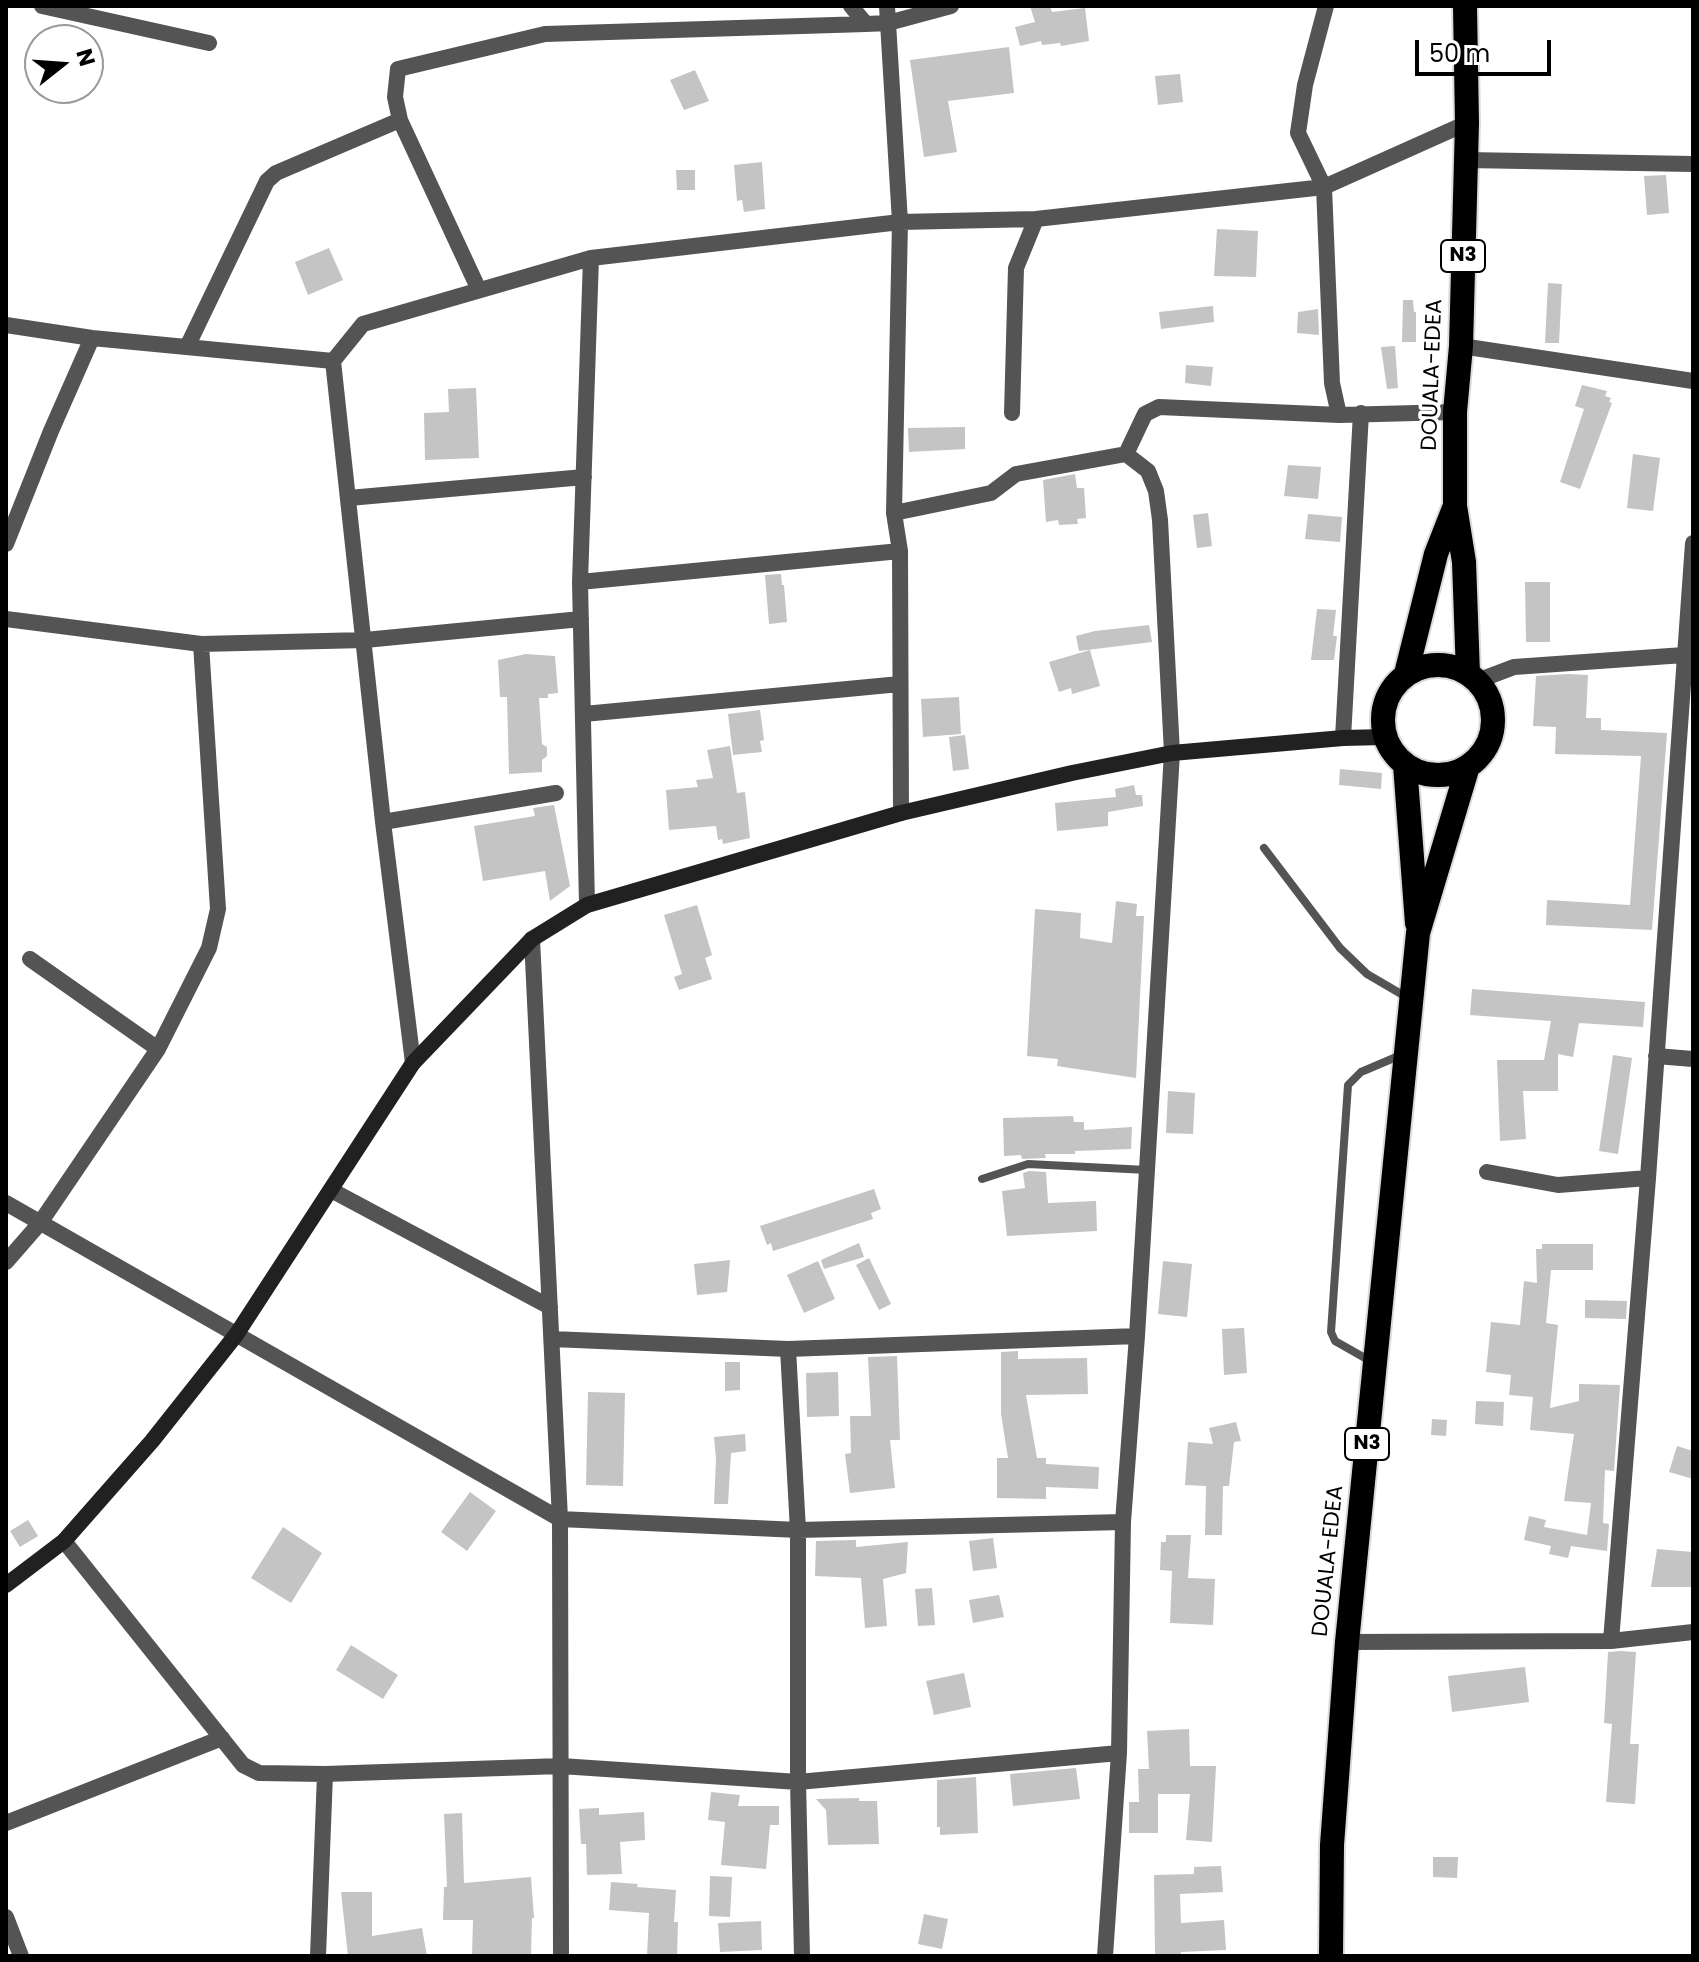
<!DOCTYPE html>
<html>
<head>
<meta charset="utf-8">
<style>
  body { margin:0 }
  #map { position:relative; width:1699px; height:1962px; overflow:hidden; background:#fff; font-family:Poppins,sans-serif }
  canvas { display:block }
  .frame { position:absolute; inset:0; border:8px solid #000; pointer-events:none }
  .north { position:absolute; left:24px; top:24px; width:80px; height:80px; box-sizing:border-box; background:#fff; border:2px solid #999; border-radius:50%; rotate:73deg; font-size:22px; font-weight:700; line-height:32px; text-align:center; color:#000 }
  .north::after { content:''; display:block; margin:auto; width:28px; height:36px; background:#000; clip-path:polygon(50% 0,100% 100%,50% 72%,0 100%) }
  .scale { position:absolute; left:1415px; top:40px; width:136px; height:36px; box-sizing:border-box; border:4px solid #000; border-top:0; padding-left:10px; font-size:24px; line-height:28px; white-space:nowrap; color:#000; -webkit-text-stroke:6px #fff; paint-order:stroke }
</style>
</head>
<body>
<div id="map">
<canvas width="1699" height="1962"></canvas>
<div class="frame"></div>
<div class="north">N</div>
<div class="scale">50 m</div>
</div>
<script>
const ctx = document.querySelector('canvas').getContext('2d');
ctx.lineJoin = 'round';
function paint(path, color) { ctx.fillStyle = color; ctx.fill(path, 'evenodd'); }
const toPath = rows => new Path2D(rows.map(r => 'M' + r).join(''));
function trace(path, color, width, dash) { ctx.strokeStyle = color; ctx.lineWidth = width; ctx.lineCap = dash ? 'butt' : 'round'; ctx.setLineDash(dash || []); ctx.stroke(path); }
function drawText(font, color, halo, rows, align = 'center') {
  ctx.font = font + ' Poppins,sans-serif'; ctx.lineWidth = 7; ctx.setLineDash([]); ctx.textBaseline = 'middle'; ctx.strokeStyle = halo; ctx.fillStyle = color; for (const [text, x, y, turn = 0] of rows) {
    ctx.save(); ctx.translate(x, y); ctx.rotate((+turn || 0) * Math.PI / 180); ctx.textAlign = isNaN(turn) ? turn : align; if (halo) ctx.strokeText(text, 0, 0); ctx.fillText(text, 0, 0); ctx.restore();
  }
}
paint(toPath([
  [1030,6,1050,6,1052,12,1085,8,1089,41,1061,46,1060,43,1042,45,1041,41,1020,46,1015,27,1035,22],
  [1009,47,1014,93,948,101,957,152,924,157,910,60],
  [695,70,709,101,684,110,670,80],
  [1180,74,1183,102,1158,105,1155,76],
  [762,162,765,209,744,212,742,200,737,201,734,165],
  [676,170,695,170,695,190,677,190],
  [1666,175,1669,213,1647,215,1644,176],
  [1217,229,1258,231,1256,277,1214,276],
  [329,248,343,280,308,295,295,262],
  [1548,283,1562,284,1559,343,1545,343],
  [1403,300,1413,300,1414,312,1416,312,1416,342,1402,342],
  [1213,306,1214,322,1161,329,1159,312],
  [1318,309,1319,335,1297,333,1298,312],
  [1395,346,1398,388,1387,389,1381,347],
  [1186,365,1213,367,1211,386,1185,383],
  [1582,385,1607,391,1605,396,1611,398,1609,402,1612,403,1580,489,1560,482,1584,409,1575,406],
  [476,388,479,458,425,460,424,413,449,412,448,389],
  [965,427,965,449,909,452,908,428],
  [1633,454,1660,458,1653,511,1627,508],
  [1288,465,1321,467,1318,499,1284,496],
  [1075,474,1077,488,1084,488,1086,518,1077,519,1078,524,1059,525,1058,520,1046,522,1043,480],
  [1208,513,1212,546,1197,548,1193,515],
  [1308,514,1342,517,1340,542,1305,539],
  [781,574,782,585,784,585,787,622,769,624,765,575],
  [1525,582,1550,582,1550,642,1526,642],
  [1317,609,1336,610,1333,636,1337,636,1334,660,1311,660],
  [1149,625,1152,642,1079,651,1076,636,1095,631],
  [1090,650,1100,686,1072,694,1071,688,1059,692,1049,662],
  [526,654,555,656,558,693,548,694,548,698,539,698,542,744,547,747,547,756,542,760,542,772,509,774,507,697,500,697,498,660],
  [1569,674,1588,675,1586,718,1601,718,1601,730,1667,733,1652,930,1546,925,1547,900,1630,905,1641,756,1555,754,1556,727,1533,726,1536,676],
  [959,697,961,734,923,737,921,699],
  [760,710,764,740,760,741,762,752,733,755,728,714],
  [965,735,969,769,953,771,949,737],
  [730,746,737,793,745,792,750,838,723,844,722,839,718,840,716,826,669,830,666,790,698,787,696,780,713,778,707,750],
  [1340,769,1382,773,1381,789,1339,785],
  [1134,785,1136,795,1142,795,1143,806,1108,812,1108,826,1057,831,1055,803,1116,797,1115,789],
  [554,805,570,886,550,901,545,871,483,881,474,826,535,816,533,808],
  [1116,901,1137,904,1136,916,1144,916,1136,1078,1057,1066,1058,1059,1027,1056,1035,909,1081,913,1080,938,1112,943],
  [697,905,712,955,705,958,712,979,679,990,674,977,682,974,664,915],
  [1472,989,1645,1002,1643,1027,1579,1023,1573,1057,1558,1054,1558,1091,1523,1091,1526,1139,1500,1141,1497,1060,1544,1060,1551,1021,1470,1015],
  [1613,1055,1632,1058,1618,1154,1599,1151],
  [1168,1091,1195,1093,1193,1134,1166,1133],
  [1073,1116,1074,1122,1084,1122,1084,1130,1132,1127,1131,1149,1075,1151,1075,1154,1045,1154,1046,1158,1022,1159,1021,1155,1004,1156,1003,1118],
  [1029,1171,1046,1172,1048,1203,1096,1201,1097,1231,1007,1236,1002,1191,1025,1188,1023,1173],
  [874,1189,881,1209,871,1213,873,1219,773,1251,771,1243,767,1245,760,1226],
  [859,1243,864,1257,824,1269,821,1260],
  [1542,1244,1593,1244,1593,1270,1551,1270,1546,1323,1558,1325,1550,1408,1579,1401,1579,1384,1620,1385,1614,1471,1605,1470,1603,1523,1609,1524,1607,1551,1571,1546,1568,1558,1549,1554,1551,1546,1524,1540,1529,1516,1546,1520,1544,1527,1587,1535,1591,1503,1564,1501,1574,1434,1530,1430,1533,1397,1509,1395,1511,1375,1486,1372,1491,1322,1520,1325,1524,1281,1537,1283,1536,1249,1542,1249],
  [869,1258,891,1304,879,1310,856,1265],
  [730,1260,727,1292,697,1295,694,1264],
  [818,1261,835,1299,804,1313,787,1275],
  [1163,1261,1192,1264,1187,1317,1158,1314],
  [1585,1300,1627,1301,1626,1319,1585,1318],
  [1244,1328,1247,1373,1224,1375,1222,1329],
  [1018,1351,1018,1359,1087,1358,1088,1394,1026,1395,1037,1458,1046,1458,1046,1464,1099,1467,1098,1489,1046,1487,1046,1499,997,1498,997,1458,1008,1458,1001,1414,1001,1352],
  [897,1356,900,1440,890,1440,895,1488,850,1493,845,1454,851,1453,850,1416,871,1416,868,1357],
  [725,1362,740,1362,740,1390,725,1391],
  [838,1372,839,1416,807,1417,806,1373],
  [588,1392,625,1393,623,1486,586,1485],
  [1476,1401,1504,1402,1503,1426,1475,1424],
  [1432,1419,1447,1420,1446,1436,1431,1435],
  [1236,1422,1241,1441,1234,1442,1229,1486,1223,1486,1222,1535,1205,1535,1206,1486,1185,1485,1188,1442,1213,1444,1209,1428],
  [745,1434,746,1451,731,1453,728,1504,714,1504,716,1459,714,1437],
  [1677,1446,1693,1451,1693,1479,1669,1472],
  [470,1492,496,1511,467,1551,441,1532],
  [28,1520,38,1536,20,1547,10,1531],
  [283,1527,322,1553,291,1603,251,1578],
  [1166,1535,1191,1535,1188,1578,1215,1579,1213,1625,1170,1623,1172,1571,1160,1570,1161,1542,1166,1542],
  [993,1538,997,1568,973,1571,969,1541],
  [856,1540,856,1547,908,1542,906,1573,883,1579,887,1626,865,1628,861,1578,815,1576,816,1541],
  [1657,1549,1693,1552,1693,1587,1651,1587],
  [932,1588,935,1625,918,1626,915,1589],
  [999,1595,1004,1617,973,1623,969,1600],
  [351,1645,398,1675,383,1699,336,1670],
  [1621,1651,1636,1652,1630,1744,1639,1744,1635,1804,1606,1802,1612,1724,1604,1723,1608,1652],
  [1525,1667,1529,1702,1452,1712,1448,1676],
  [964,1673,971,1707,934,1715,926,1681],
  [1189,1729,1190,1766,1216,1766,1212,1842,1186,1840,1190,1794,1158,1794,1158,1833,1129,1833,1129,1802,1139,1802,1138,1769,1149,1769,1147,1731],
  [1076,1768,1080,1799,1013,1806,1010,1774],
  [976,1777,978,1833,940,1835,940,1827,937,1827,937,1780],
  [711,1792,740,1795,738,1806,779,1806,779,1825,770,1825,766,1869,721,1865,725,1822,708,1820],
  [859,1798,859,1801,877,1801,879,1844,828,1845,826,1810,816,1799],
  [599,1808,599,1815,644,1812,645,1840,620,1842,622,1874,587,1875,586,1844,581,1844,579,1809],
  [462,1813,464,1883,531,1877,534,1918,532,1918,531,1956,472,1956,473,1920,443,1920,444,1887,447,1887,444,1814],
  [1433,1857,1458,1857,1457,1878,1433,1877],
  [1221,1866,1223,1892,1180,1894,1181,1923,1224,1920,1226,1950,1181,1952,1181,1956,1155,1956,1154,1875,1194,1874,1194,1867],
  [710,1876,732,1877,730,1917,709,1916],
  [611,1882,638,1884,637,1887,676,1890,674,1922,678,1922,677,1956,647,1956,649,1913,609,1910],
  [341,1892,372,1892,372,1936,422,1928,427,1956,348,1956],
  [924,1914,948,1919,942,1949,918,1944],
  [761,1921,762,1950,720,1952,718,1923]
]), '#c4c4c4');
const highway = toPath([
  [1465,6,1467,123,1461,346,1455,412,1455,506,1464,562,1468,674],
  '1383 720a55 55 0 1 1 110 0a55 55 0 1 1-110 0Z',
  [1406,674,1436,554,1454,508],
  [1405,765,1417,923],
  [1331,1956,1332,1845,1347,1642,1418,933,1468,766]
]);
trace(highway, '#dbdbdb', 28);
trace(toPath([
  [1264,848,1340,948,1367,974,1408,998],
  [982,1179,1028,1164,1147,1170],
  [1372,1362,1335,1341,1331,1332,1348,1085,1361,1072,1401,1055]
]), '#545454', 8);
trace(toPath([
  [42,6,209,43],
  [851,6,866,24],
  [887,6,900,222,894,513,900,551,901,813],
  [1326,6,1305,85,1298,133,1324,187,1332,383,1339,415,1455,412],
  [1466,160,1693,164],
  [479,290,400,120,395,97,398,69,545,34,866,24,888,23,951,6],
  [6,325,92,338,333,361,363,324,591,258,900,222,1036,219,1324,187,1467,123],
  [1461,346,1693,381],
  [187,347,267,181,276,173,400,120],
  [333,361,383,822,413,1063],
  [1012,413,1016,268,1036,219],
  [1126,454,1145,414,1159,407,1339,415],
  [349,498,584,477],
  [894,513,991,493,1016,474,1126,454,1148,471,1156,491,1160,520,1172,753,1137,1336,1123,1522,1119,1753,1105,1956],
  [6,544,51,431,92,338],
  [580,582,900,551],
  [6,619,201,644,365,640,581,619],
  [1477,681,1514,667,1684,655],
  [584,714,900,684],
  [1343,738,1361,413],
  [383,822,556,793],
  [587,905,580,582,591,258],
  [532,939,560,1519,561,1956],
  [30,959,158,1049],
  [1656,1056,1693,1059],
  [1487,1172,1558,1185,1648,1178],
  [331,1190,550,1307],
  [6,1203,560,1519,798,1530,1123,1522],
  [6,1262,40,1223,158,1049,209,948,218,909,201,644],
  [552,1339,788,1349,1137,1336],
  [788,1349,798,1530,798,1782,802,1956],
  [64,1541,243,1765,259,1773,325,1774,561,1766,798,1782,1119,1753],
  [1611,1641,1648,1178,1693,543],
  [1347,1642,1611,1641,1693,1632],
  [6,1823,222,1738],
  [6,1917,21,1956],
  [318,1956,325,1774]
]), '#545454', 16);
trace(toPath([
  [6,1585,64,1541,152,1441,236,1335,413,1063,532,939,587,905,901,813,1072,773,1172,753,1343,738,1385,737]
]), '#212121', 16);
trace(highway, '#000', 24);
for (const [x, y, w] of [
  [1463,256,44],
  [1367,1444,44]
]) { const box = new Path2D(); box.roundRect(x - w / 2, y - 16, w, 32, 6); ctx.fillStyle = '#fff'; ctx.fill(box); trace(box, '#000', 2); }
drawText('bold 20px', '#000', null, [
  ["N3",1463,256],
  ["N3",1367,1444]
]);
drawText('22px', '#000', '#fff', [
  ["DOUALA-EDEA",1433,375,-88],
  ["DOUALA-EDEA",1329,1561,-84]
]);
</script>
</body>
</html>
